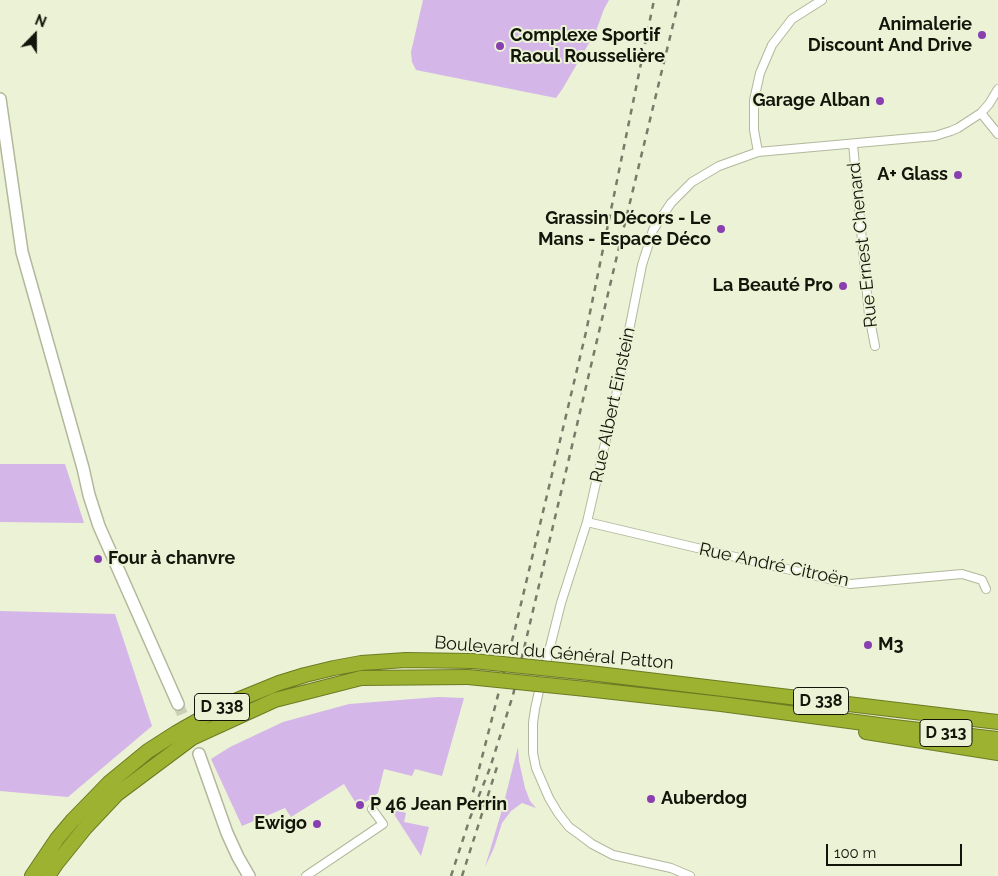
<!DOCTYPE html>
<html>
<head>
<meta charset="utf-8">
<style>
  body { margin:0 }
  #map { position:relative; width:998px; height:876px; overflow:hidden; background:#ebf2d5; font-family:Raleway,sans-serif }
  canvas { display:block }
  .north { position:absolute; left:10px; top:10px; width:50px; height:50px; -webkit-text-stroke:4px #ebf2d5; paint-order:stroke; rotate:22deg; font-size:14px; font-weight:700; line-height:20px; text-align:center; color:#12150a }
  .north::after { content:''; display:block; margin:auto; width:18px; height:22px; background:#12150a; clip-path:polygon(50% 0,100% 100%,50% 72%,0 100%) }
  .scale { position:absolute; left:826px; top:844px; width:136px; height:22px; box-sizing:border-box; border:2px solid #12150a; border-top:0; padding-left:6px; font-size:15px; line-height:18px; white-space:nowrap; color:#12150a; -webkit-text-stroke:4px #ebf2d5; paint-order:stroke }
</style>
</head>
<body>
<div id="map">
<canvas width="998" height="876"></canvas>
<div class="north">N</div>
<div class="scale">100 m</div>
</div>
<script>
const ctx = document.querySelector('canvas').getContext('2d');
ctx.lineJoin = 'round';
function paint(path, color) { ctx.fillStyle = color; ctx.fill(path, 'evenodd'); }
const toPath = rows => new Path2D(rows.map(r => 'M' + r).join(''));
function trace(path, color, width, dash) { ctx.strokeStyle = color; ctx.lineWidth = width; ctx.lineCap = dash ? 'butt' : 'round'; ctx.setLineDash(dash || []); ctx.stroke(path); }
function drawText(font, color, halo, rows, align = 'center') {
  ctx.font = font + ' Raleway,sans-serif'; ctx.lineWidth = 4; ctx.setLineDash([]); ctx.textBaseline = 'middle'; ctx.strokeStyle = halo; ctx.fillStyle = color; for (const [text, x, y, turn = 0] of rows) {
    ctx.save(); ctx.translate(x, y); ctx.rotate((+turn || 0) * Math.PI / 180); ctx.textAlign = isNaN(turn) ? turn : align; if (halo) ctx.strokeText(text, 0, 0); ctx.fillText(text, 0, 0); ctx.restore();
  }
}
paint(toPath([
  [423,0,609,0,604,9,596,31,563,88,556,98,416,70,412,62,411,52],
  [0,464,65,464,84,523,0,522],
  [0,611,115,614,152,726,68,797,0,791],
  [438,697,464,698,442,776,415,769,412,776,384,769,378,793,363,804,361,802,357,805,344,784,291,817,285,808,242,826,211,759,230,747,283,722,349,704],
  [518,747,519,761,525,788,530,801,536,808,522,803,511,811,502,823,494,848,485,867,502,810],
  [390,808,406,813,404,822,429,827,421,856]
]), '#d4b6e8');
trace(toPath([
  [178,704,199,754]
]), '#cad1b7', 11, [11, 5.5]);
const street = toPath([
  [981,113,998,134],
  [853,144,869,315,875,346],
  [758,152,754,130,754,100,760,73,772,45,792,19,822,0],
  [587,522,850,584,962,574,982,580,986,589],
  [306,876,383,824,372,809],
  [690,876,671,868,613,855,592,844,580,835,569,827,558,813,549,798,536,768,533,753,533,723,535,709,539,691,561,603,587,522,617,391,642,265,653,230,671,203,692,182,719,166,758,152,935,136,951,131,958,128,981,113,989,104,998,89]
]);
const secondary = toPath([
  [0,99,22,252,83,468,89,495,99,526,119,571,178,704],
  [199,754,227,833,238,857,249,876]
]);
const highway = toPath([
  [590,673,998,722],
  [586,689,721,704,894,727,998,739],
  [866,732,998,753],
  [32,876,57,839,73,820,109,783,148,751,176,733,225,705,279,683,305,675,334,668,361,663,406,660,473,661],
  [48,876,56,864,85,828,117,794,192,738,275,700,361,678,468,677]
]);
trace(street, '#b1b89c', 10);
trace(secondary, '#b1b89c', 14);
trace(highway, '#6c7b23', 16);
trace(street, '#fff', 8);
trace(secondary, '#fff', 11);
trace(highway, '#9cb230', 14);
trace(toPath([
  [470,804,515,629,586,332,654,0],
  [451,876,470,818,490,768,513,695,616,260,679,0],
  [462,876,497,767]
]), '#777c68', 2.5, [6, 6]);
const highwayBridge = toPath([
  [473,661,590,673],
  [468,677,586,689]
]);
trace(highwayBridge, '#6c7b23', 16, []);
trace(highwayBridge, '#9cb230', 14);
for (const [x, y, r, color] of [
  [982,35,5,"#893fb0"],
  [500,46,5,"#893fb0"],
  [880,101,5,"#893fb0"],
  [958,175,5,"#893fb0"],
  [721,229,5,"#893fb0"],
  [843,286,5,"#893fb0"],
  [98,559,5,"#893fb0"],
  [868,645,5,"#893fb0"],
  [651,799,5,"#893fb0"],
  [360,805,5,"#893fb0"],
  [317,824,5,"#893fb0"]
]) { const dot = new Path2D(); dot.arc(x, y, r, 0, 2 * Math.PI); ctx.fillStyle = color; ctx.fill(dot); trace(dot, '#ebf2d5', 2); }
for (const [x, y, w] of [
  [821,701,55],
  [222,707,55],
  [946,733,52]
]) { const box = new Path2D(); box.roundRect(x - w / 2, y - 13.5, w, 27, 4); ctx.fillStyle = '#ebf2d5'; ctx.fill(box); trace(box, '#12150a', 1); }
drawText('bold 16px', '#12150a', null, [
  ["D 338",821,701],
  ["D 338",222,707],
  ["D 313",946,733]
]);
drawText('bold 18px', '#12150a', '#ebf2d5', [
  ["Animalerie",972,25],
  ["Discount And Drive",972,46],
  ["Complexe Sportif",510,36,"left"],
  ["Raoul Rousselière",510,57,"left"],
  ["Garage Alban",870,101],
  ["A+ Glass",948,175],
  ["Grassin Décors - Le",711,219],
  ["Mans - Espace Déco",711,240],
  ["La Beauté Pro",833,286],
  ["Four à chanvre",108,559,"left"],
  ["M3",878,645,"left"],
  ["Auberdog",661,799,"left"],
  ["P 46 Jean Perrin",370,805,"left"],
  ["Ewigo",307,824]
], 'right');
drawText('18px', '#12150a', '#ebf2d5', [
  ["Rue Ernest Chenard",863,245,-96],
  ["Rue Albert Einstein",613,405,-78],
  ["Rue André Citroën",774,565,12],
  ["Boulevard du Général Patton",554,653,5]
]);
</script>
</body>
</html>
